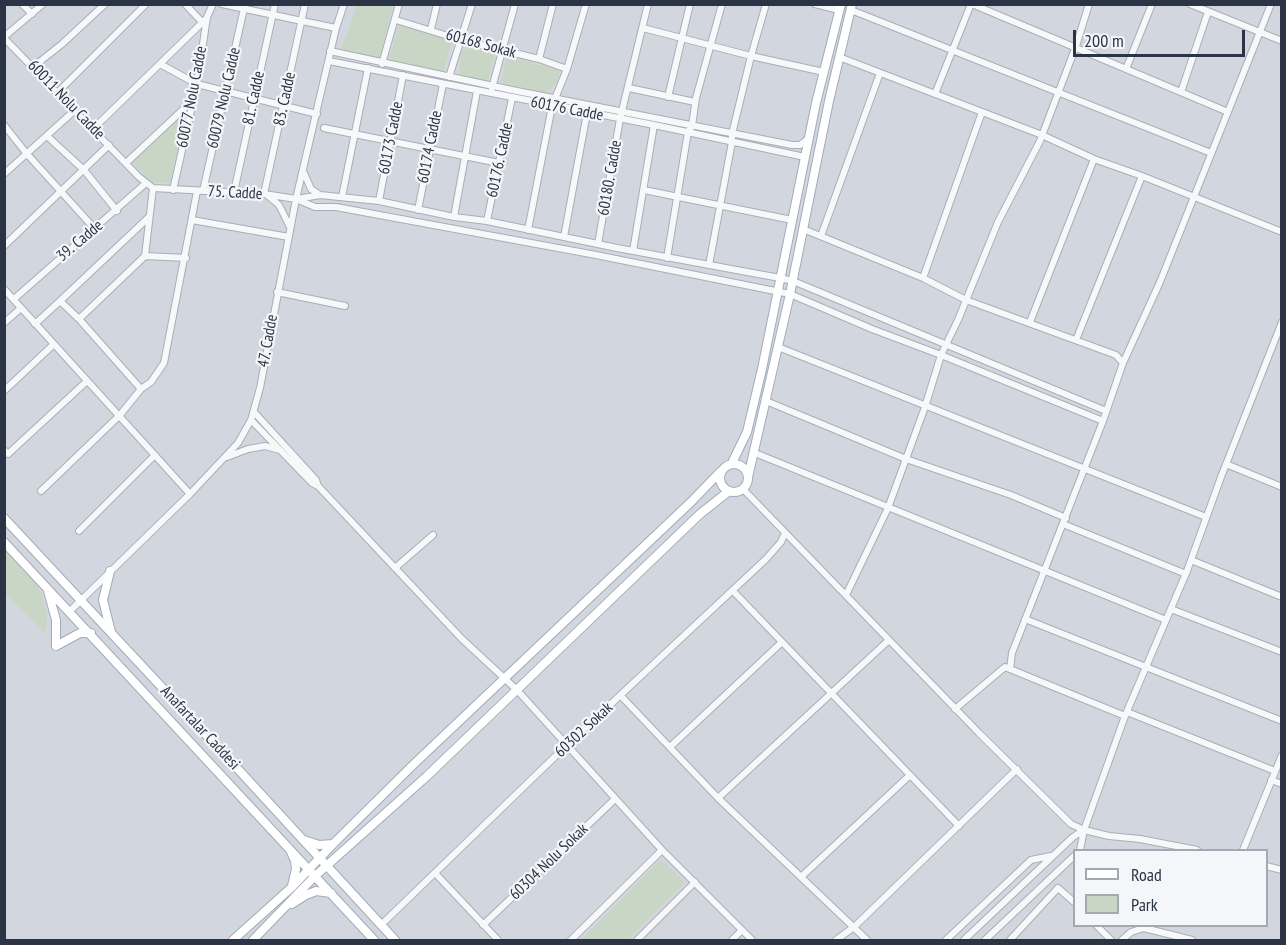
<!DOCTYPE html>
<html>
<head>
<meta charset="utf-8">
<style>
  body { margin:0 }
  #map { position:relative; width:1286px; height:945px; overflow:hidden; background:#e4e7ec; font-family:"PT Sans Narrow",sans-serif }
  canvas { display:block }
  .frame { position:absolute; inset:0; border:6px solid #2b3445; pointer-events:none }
  .legend { position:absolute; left:1073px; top:849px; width:195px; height:78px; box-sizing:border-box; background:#f4f6f9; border:2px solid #a4a8b1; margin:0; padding:8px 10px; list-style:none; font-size:18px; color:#2b3445 }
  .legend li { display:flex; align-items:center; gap:12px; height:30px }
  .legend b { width:30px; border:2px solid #a4a8b1 }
  .scale { position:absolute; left:1073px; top:30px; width:172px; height:27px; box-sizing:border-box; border:3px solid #2b3445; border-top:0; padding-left:8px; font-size:18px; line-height:21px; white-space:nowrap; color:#2b3445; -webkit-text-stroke:4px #f4f6f9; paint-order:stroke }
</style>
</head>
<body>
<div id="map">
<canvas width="1286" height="945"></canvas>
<div class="frame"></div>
<ul class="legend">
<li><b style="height:8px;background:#fff"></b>Road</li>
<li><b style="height:16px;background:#c9d6c5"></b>Park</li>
</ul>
<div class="scale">200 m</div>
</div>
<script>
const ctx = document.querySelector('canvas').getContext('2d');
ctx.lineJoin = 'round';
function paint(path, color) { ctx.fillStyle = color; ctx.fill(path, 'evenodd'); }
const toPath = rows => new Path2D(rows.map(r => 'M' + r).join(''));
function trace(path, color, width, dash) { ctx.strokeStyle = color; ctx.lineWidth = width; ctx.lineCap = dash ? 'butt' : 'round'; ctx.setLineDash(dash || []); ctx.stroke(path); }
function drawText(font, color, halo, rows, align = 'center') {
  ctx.font = font + ' "PT Sans Narrow",sans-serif'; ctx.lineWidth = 4.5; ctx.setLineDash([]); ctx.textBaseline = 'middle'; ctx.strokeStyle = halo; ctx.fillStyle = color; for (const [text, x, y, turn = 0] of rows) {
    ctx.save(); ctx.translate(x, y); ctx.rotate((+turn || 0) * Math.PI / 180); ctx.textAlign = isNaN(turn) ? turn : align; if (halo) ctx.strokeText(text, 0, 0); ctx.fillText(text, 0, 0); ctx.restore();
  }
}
paint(toPath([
  [5,5,1281,5,1281,940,5,940],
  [1074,850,1266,850,1266,926,1074,926]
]), '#d2d6de');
paint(toPath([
  [357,5,393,5,379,59,341,50],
  [400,23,453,39,443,73,389,59],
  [469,45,496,51,488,81,460,76,460,57,462,52],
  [507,55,560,71,556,84,546,93,501,82],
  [188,107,170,183,152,182,133,162],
  [4,550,33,579,42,595,47,615,45,634,5,593],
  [661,859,685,883,628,940,581,940]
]), '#c9d6c5');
const minor = toPath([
  [22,4,32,14],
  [185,4,202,22],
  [222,4,302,21],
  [815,4,839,10],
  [972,4,1228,112],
  [1190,4,1282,41],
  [851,10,1211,153],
  [396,20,461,40,539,59,567,69],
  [302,21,336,28],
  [643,28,751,56,824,72],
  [431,29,437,4],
  [4,37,43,4],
  [4,38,139,177,153,188,264,194,296,199,315,207,336,207,596,255,790,294,872,329,941,355,1103,421],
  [330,51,512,90,792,145,800,145,808,139],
  [839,57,1042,135,1094,159,1142,176,1282,232],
  [539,59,553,4],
  [329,61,654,125,805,157],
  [160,64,197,84,317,114],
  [382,64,399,4],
  [33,67,62,44,105,4],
  [1126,69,1152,4],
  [449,77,472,4],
  [492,88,515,4],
  [629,88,695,102],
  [58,92,146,4],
  [1181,92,1208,12],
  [935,94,971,4],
  [668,97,690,4],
  [4,125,27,154,94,228],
  [324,128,499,163],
  [93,129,207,18],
  [47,136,84,170,117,211],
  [126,163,191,102],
  [304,173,311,189,320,195],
  [4,174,74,111],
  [173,190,197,84,207,17,213,4],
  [644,190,792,220],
  [203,191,245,4],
  [234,192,275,4],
  [264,194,305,4],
  [267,195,279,205,290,227],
  [342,197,368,68],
  [297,199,320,195,379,201,454,217,487,221,617,248,780,278,793,281,1106,411],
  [379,201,403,75],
  [418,210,443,84],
  [454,217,477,91],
  [192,220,289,237],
  [487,221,512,98],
  [803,229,923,278,966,300,1116,355,1123,363,1103,421,1012,653,1010,669],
  [528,230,552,106,567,69,586,4],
  [821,236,880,73],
  [564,237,587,113],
  [598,244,620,119,648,4],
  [4,246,109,145],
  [633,251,654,125],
  [145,256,186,258],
  [667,258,688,132,692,126,696,98,722,4],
  [709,265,732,142,732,134,751,56,766,4],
  [923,278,982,112],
  [4,289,190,494],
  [277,292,345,306],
  [14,299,146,183],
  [60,301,149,217],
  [79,319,145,256,153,188],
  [1030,322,1094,159],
  [4,323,21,308],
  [35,324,60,301,79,319,141,389],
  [1076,340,1142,176],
  [778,347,1206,517],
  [1123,363,1160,282,1271,4],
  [4,391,54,344],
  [766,401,906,459,1011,495,1066,518],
  [254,412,316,480,318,486],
  [251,420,312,483,318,486,462,639,517,690,662,850,752,940],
  [4,450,8,454,87,381],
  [755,453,1166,620],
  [227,457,248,449,265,446,280,450],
  [1226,464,1282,487],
  [743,489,979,733,1071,824,1084,830,1109,836,1140,839,1197,850],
  [41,491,120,415,141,389,151,382,164,363,197,191],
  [1063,524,1186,574],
  [79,531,155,455],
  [1191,560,1282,597],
  [395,568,433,535],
  [733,591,959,826],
  [846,595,888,508,925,407,941,355,958,320,998,222,1040,141,1076,46,1089,4],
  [1171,609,1282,652],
  [70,611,190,494,238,443,251,420,260,388,296,199,336,28,344,4],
  [1025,619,1282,721],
  [621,696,718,798,867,940],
  [955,709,1005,667,1125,716],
  [1127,712,1275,771],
  [670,747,782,642],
  [1271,780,1282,784],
  [718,798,889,640],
  [1080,850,1084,830,1125,716,1187,571,1221,477,1282,322],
  [1243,850,1282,755],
  [1266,866,1282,870],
  [435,873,498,940],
  [801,877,910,775],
  [381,925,567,745,766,559,781,542,785,533],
  [483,925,615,799],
  [1097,926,1111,940],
  [571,940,662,850],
  [637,940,695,882],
  [732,940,742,930],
  [836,940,854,927,1017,769],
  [946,940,1031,860,1051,856],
  [964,940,1073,837,1084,830],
  [985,940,1074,856],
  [1010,940,1058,888,1074,902],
  [1122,940,1131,932,1144,928,1192,940]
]);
const major = toPath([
  [732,463,747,432,762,369,816,103,841,4],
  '720 478a14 14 0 1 1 28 0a14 14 0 1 1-28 0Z',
  [748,477,790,294,829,101,852,4],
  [4,518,225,755,395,940],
  [4,542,374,940],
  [110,571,103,600,111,632],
  [48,591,56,620,56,646],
  [56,646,80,633,91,633],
  [304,840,319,845,333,844],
  [291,852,295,861,296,869,292,886],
  [292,904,306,895,316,891,331,893],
  [233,940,292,887,333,844,415,763,691,502,720,472],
  [253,940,315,876,426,777,700,514,729,491]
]);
trace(minor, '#a9aeb7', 8);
trace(major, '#a3abb8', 10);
trace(minor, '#f7f8fa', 6);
trace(major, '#fff', 8);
drawText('16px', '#2b3445', '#f4f6f9', [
  ["60168 Sokak",481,44,15],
  ["60077 Nolu Cadde",192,97,-79],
  ["60079 Nolu Cadde",224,98,-77],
  ["81. Cadde",254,98,-78],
  ["83. Cadde",285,99,-78],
  ["60011 Nolu Cadde",66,100,46],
  ["60176 Cadde",567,109,11],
  ["60173 Cadde",391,138,-79],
  ["60174 Cadde",430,147,-79],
  ["60176. Cadde",500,160,-78],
  ["60180. Cadde",610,178,-80],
  ["75. Cadde",235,193,3],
  ["39. Cadde",80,241,-40],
  ["47. Cadde",268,341,-80],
  ["Anafartalar Caddesi",200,728,47],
  ["60302 Sokak",584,730,-43],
  ["60304 Nolu Sokak",549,862,-44]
]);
</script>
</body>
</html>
